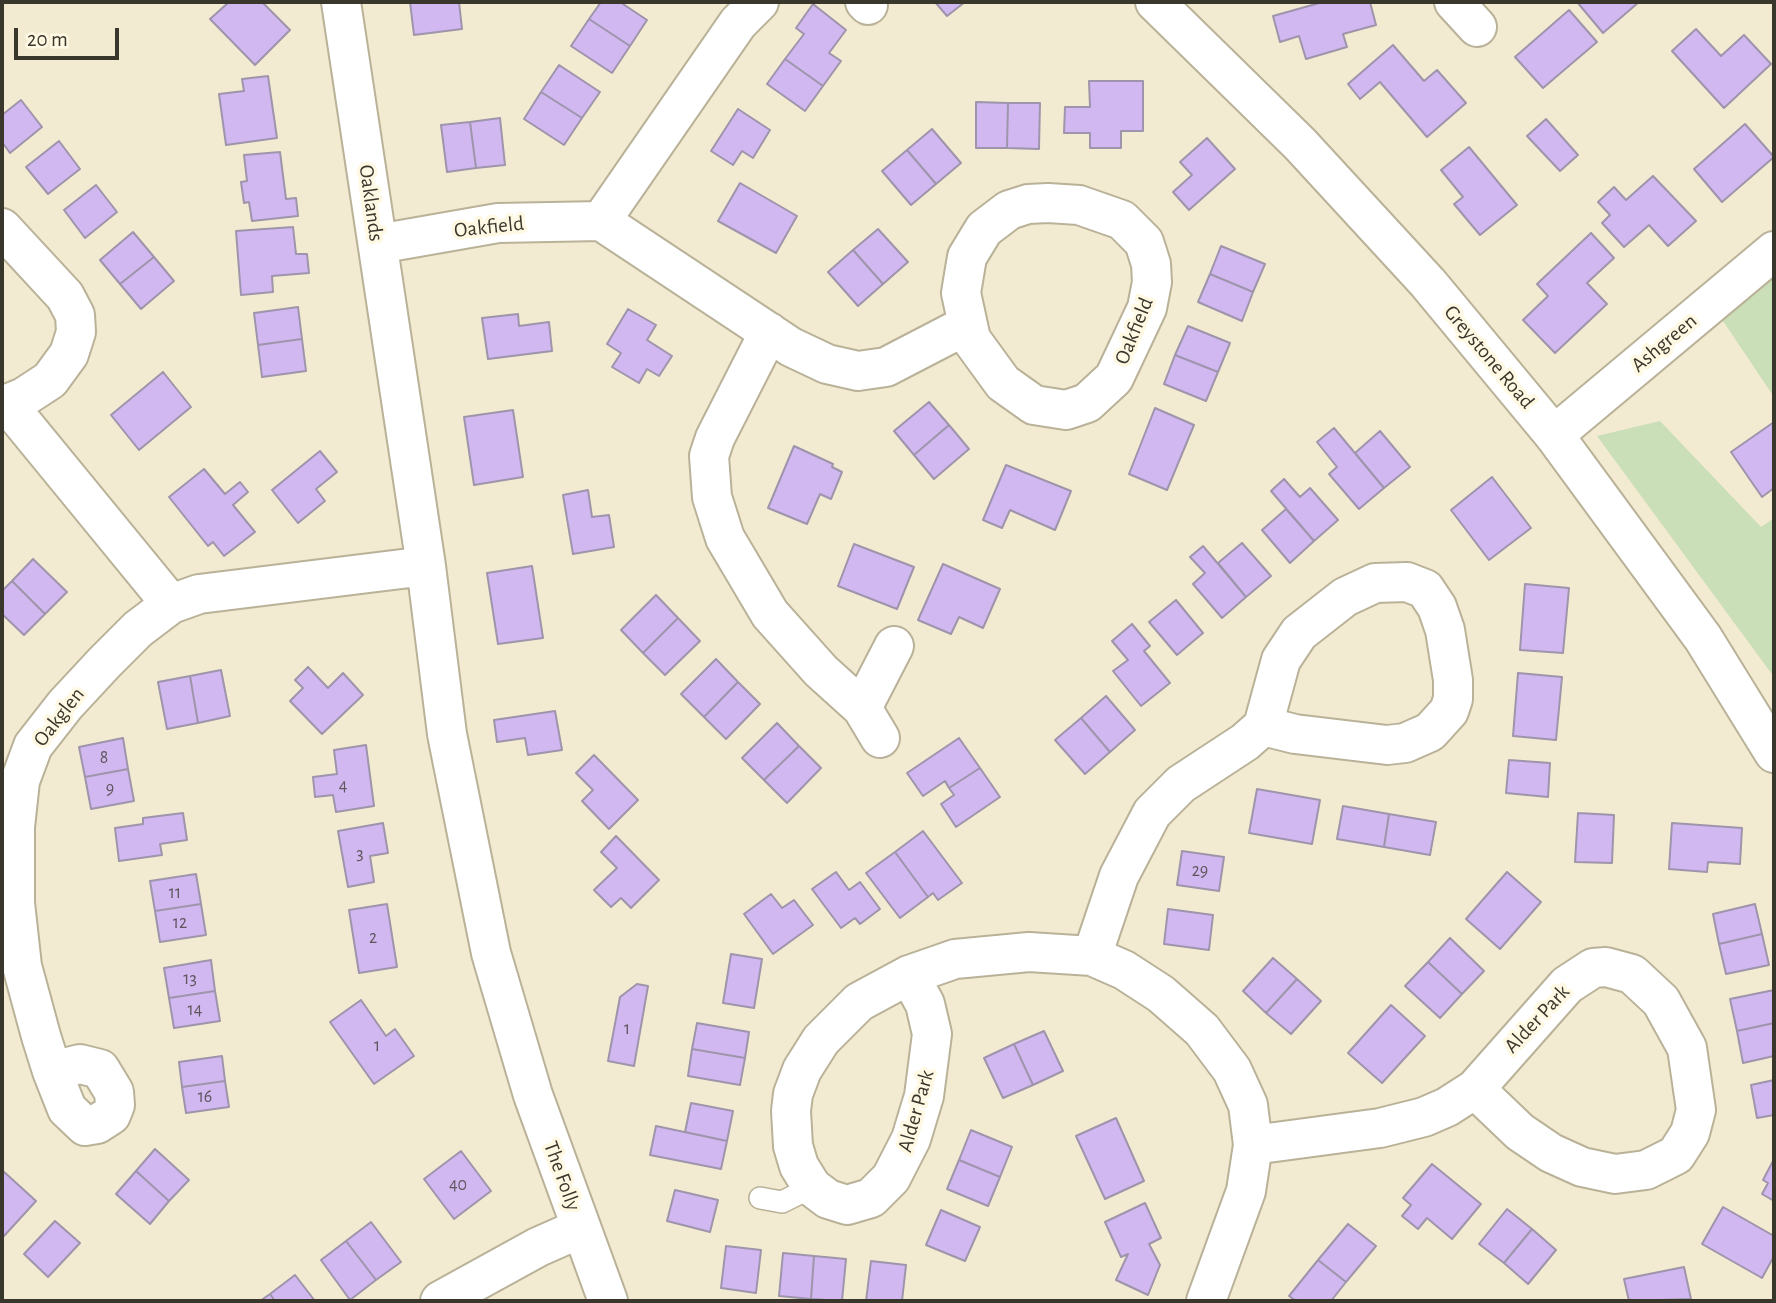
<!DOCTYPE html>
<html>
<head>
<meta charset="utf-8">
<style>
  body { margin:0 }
  #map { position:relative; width:1776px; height:1303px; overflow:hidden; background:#f3ebd1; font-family:"Alegreya Sans",sans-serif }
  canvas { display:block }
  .frame { position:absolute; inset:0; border:4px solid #39362c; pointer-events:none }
  .scale { position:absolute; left:14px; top:28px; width:105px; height:32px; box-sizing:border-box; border:4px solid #39362c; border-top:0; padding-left:9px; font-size:21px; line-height:24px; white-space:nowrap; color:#39362c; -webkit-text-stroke:5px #fff8e3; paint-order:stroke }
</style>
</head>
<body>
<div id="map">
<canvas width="1776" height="1303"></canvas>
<div class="frame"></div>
<div class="scale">20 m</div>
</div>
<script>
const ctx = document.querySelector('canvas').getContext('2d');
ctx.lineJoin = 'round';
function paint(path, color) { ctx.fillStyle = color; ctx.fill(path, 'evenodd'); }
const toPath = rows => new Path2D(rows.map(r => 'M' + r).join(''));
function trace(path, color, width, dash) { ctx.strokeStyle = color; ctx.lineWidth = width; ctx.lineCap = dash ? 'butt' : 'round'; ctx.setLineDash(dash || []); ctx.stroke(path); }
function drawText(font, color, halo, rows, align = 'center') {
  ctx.font = font + ' "Alegreya Sans",sans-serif'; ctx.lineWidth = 7; ctx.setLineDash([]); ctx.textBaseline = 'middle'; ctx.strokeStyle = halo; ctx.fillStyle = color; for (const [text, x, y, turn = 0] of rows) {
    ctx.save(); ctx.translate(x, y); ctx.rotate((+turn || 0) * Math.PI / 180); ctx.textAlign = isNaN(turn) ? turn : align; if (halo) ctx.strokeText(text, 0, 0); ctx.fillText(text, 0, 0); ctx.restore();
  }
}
paint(toPath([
  [1774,266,1774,397,1719,315],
  [1660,421,1761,527,1774,518,1774,677,1597,436]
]), '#cadeb8');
const building = toPath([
  [229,2,262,2,290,30,255,65,210,19,229,2],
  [410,2,459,2,462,29,414,35,410,2],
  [601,2,620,2,647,20,630,46,589,19,601,2],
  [935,2,965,2,947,16,935,2],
  [1323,2,1370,2,1376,25,1343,34,1347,47,1306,59,1299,36,1280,42,1273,16,1323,2],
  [1577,2,1639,2,1603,33,1577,2],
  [813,4,846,30,829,53,841,61,823,86,785,59,804,34,796,28,813,4],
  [1569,10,1597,42,1543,88,1515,57,1569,10],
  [589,19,630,46,612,73,571,46,589,19],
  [1696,29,1721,56,1744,35,1771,64,1724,108,1672,51,1696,29],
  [1393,45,1424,81,1437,70,1466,103,1427,137,1380,82,1360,99,1348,84,1393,45],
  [785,59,823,86,805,111,767,84,785,59],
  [559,65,600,92,582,118,541,92,559,65],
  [268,76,277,138,226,145,219,94,244,91,242,79,268,76],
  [1089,81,1143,81,1143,131,1121,131,1121,148,1090,148,1090,133,1064,133,1065,107,1090,107,1089,81],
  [541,92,582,118,564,145,524,119,541,92],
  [21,100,42,127,10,153,2,142,2,115,21,100],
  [976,102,1008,103,1007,148,976,148,976,102],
  [1008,103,1040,103,1039,149,1007,148,1008,103],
  [738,109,770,130,753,158,742,151,733,165,711,151,738,109],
  [500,118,505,165,476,168,470,122,500,118],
  [1546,119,1578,155,1560,171,1527,136,1546,119],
  [470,122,476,168,447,172,441,125,470,122],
  [1745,124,1774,157,1722,202,1694,169,1745,124],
  [932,129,961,163,936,184,907,150,932,129],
  [1207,138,1235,169,1189,210,1173,192,1192,175,1180,162,1207,138],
  [59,141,80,169,48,194,26,167,59,141],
  [1469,147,1517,205,1480,235,1454,204,1463,197,1441,170,1469,147],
  [907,150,936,184,911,205,882,171,907,150],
  [280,152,286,199,296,198,298,216,252,221,249,202,244,203,241,182,247,181,244,155,280,152],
  [1653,176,1696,221,1668,246,1649,225,1624,247,1602,223,1610,215,1598,202,1614,187,1626,200,1653,176],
  [740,183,797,216,776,253,718,221,740,183],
  [96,185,117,212,85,238,64,210,96,185],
  [293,227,296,254,307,254,309,273,272,276,273,292,241,295,236,231,293,227],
  [878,229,908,262,883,284,853,250,878,229],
  [133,232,154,257,120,284,100,260,133,232],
  [1591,233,1614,258,1587,283,1607,304,1555,353,1523,320,1548,296,1537,284,1591,233],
  [1221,246,1265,264,1253,292,1210,274,1221,246],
  [853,250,883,284,858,306,828,272,853,250],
  [154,257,174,281,141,309,120,284,154,257],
  [1210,274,1253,292,1242,321,1198,302,1210,274],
  [298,307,302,339,258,345,254,313,298,307],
  [628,309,656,325,647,340,672,356,659,376,647,369,639,383,612,367,621,353,607,344,628,309],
  [518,314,519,326,549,322,552,351,488,359,482,318,518,314],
  [1188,326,1230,343,1218,372,1175,355,1188,326],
  [302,339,306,371,262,377,258,345,302,339],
  [1175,355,1218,372,1206,401,1164,384,1175,355],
  [163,372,191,407,139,450,111,415,163,372],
  [929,402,949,425,914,455,894,431,929,402],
  [1155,408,1194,425,1167,490,1129,474,1155,408],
  [513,410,523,477,474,485,464,417,513,410],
  [1774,422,1774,488,1762,497,1731,452,1774,422],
  [949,425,969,449,934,479,914,455,949,425],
  [1334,428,1384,488,1359,509,1329,474,1337,467,1317,442,1334,428],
  [1380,431,1410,467,1384,488,1355,453,1380,431],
  [794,446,833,464,832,467,842,472,831,499,820,494,807,524,768,508,794,446],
  [320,451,337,472,316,489,325,501,298,523,272,490,320,451],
  [1006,465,1071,491,1055,530,1010,510,1002,528,983,520,1006,465],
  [204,469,225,494,240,482,248,492,233,505,255,532,224,556,213,542,208,546,169,497,204,469],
  [1492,477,1531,528,1489,560,1451,510,1492,477],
  [1284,479,1300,497,1310,488,1338,520,1314,541,1271,491,1284,479],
  [588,490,592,517,609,515,614,547,573,554,563,495,588,490],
  [1286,509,1314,541,1290,563,1262,530,1286,509],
  [1242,543,1271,576,1246,597,1218,563,1242,543],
  [854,544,914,567,897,609,838,586,854,544],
  [1203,546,1246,597,1222,618,1193,584,1205,573,1190,557,1203,546],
  [33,559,67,592,45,614,12,581,33,559],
  [943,564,1000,589,983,628,959,617,951,634,918,620,943,564],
  [532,566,543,638,498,644,487,573,532,566],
  [12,581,45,614,24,635,2,614,2,591,12,581],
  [1525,584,1569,588,1563,653,1520,650,1525,584],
  [656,595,678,618,643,653,621,630,656,595],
  [1176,600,1203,633,1177,655,1149,622,1176,600],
  [678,618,700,641,665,675,643,653,678,618],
  [1132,624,1150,646,1144,651,1170,683,1141,706,1113,671,1128,660,1112,641,1132,624],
  [716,659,738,682,704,717,681,694,716,659],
  [308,667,328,688,343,673,363,695,322,734,290,701,303,688,295,680,308,667],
  [221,670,230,716,198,723,190,676,221,670],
  [1518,673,1562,677,1556,740,1513,736,1518,673],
  [190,676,198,723,167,729,158,682,190,676],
  [738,682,760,704,726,739,704,717,738,682],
  [1106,696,1135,730,1110,752,1081,718,1106,696],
  [555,711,562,750,528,755,525,738,497,742,494,720,555,711],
  [1081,718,1110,752,1085,774,1055,740,1081,718],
  [777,723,799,746,764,780,742,758,777,723],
  [123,738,128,769,85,777,79,747,123,738],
  [959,738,980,768,949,788,945,781,923,796,907,773,959,738],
  [366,745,374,806,336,812,333,795,315,797,313,777,337,774,334,750,366,745],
  [799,746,821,768,787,803,764,780,799,746],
  [594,755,638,800,609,829,582,801,593,790,576,773,594,755],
  [1509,760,1550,763,1548,797,1506,793,1509,760],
  [980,768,1000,797,956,827,941,804,954,795,949,788,980,768],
  [128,769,134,801,91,809,85,777,128,769],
  [1257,789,1320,800,1312,844,1249,833,1257,789],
  [1343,806,1389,814,1384,847,1337,839,1343,806],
  [183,813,187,840,160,844,162,855,119,861,115,828,143,824,143,818,183,813],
  [1578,813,1614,815,1612,863,1575,862,1578,813],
  [1389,814,1436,822,1430,855,1384,847,1389,814],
  [383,823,388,853,370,856,374,882,348,887,338,831,383,823],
  [1672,823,1742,828,1740,864,1708,862,1707,872,1669,869,1672,823],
  [923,831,962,883,938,900,933,893,928,897,895,852,923,831],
  [616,836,659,880,631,908,621,898,611,907,594,890,617,868,601,852,616,836],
  [1182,851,1224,857,1219,891,1177,885,1182,851],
  [895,852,928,897,900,918,866,873,895,852],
  [836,872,849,890,860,882,880,909,860,924,855,918,841,928,812,889,836,872],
  [1507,872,1541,902,1500,949,1466,919,1507,872],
  [196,874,201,904,155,911,150,881,196,874],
  [771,894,782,908,794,900,813,925,773,954,744,914,771,894],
  [201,904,206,935,160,942,155,911,201,904],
  [387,904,397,967,359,973,349,910,387,904],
  [1755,904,1762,934,1719,944,1713,914,1755,904],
  [1168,909,1213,915,1209,950,1164,944,1168,909],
  [1762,934,1769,965,1726,974,1719,944,1762,934],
  [1450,938,1484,971,1462,994,1428,962,1450,938],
  [731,954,762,959,754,1008,723,1003,731,954],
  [1273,958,1297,979,1266,1013,1243,991,1273,958],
  [211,960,215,991,169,998,164,968,211,960],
  [1428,962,1462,994,1440,1018,1405,986,1428,962],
  [1297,979,1321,1001,1291,1034,1266,1013,1297,979],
  [637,984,648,986,634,1066,608,1061,620,997,637,984],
  [1774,990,1774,1023,1737,1031,1730,999,1774,990],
  [215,991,220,1021,174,1028,169,998,215,991],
  [361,1000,386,1036,395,1029,414,1056,374,1084,330,1022,361,1000],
  [1391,1005,1425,1036,1382,1083,1348,1053,1391,1005],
  [697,1023,749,1032,745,1058,692,1049,697,1023],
  [1774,1023,1774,1056,1743,1063,1737,1031,1774,1023],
  [1044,1031,1063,1071,1033,1085,1014,1044,1044,1031],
  [1014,1044,1033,1085,1003,1098,984,1058,1014,1044],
  [692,1049,745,1058,740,1085,688,1076,692,1049],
  [222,1056,225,1081,182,1087,179,1062,222,1056],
  [1774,1080,1774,1115,1757,1118,1751,1085,1774,1080],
  [225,1081,229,1107,186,1113,182,1087,225,1081],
  [691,1103,733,1111,727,1141,685,1132,691,1103],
  [1116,1118,1144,1181,1105,1199,1076,1136,1116,1118],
  [656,1126,727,1141,721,1169,650,1155,656,1126],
  [971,1130,1012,1147,1000,1177,959,1160,971,1130],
  [155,1149,189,1180,169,1201,136,1171,155,1149],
  [461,1151,491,1191,454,1219,424,1179,461,1151],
  [1774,1159,1774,1201,1762,1194,1768,1183,1763,1180,1774,1159],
  [959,1160,1000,1177,988,1206,947,1189,959,1160],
  [1432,1164,1481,1204,1452,1239,1427,1218,1418,1229,1402,1216,1411,1205,1403,1198,1432,1164],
  [2,1170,36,1201,4,1236,2,1234,2,1170],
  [136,1171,169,1201,150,1224,116,1194,136,1171],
  [675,1190,718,1200,710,1232,667,1221,675,1190],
  [1145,1203,1161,1238,1149,1244,1160,1265,1148,1295,1116,1280,1128,1254,1121,1257,1105,1222,1145,1203],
  [1723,1207,1774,1236,1774,1256,1762,1278,1702,1244,1723,1207],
  [1507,1209,1532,1229,1504,1263,1479,1244,1507,1209],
  [941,1210,980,1227,965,1261,926,1245,941,1210],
  [55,1221,80,1243,48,1277,24,1254,55,1221],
  [371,1222,401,1262,376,1280,346,1241,371,1222],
  [1348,1224,1376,1246,1346,1282,1318,1260,1348,1224],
  [1532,1229,1556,1250,1528,1284,1504,1263,1532,1229],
  [346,1241,376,1280,350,1300,321,1260,346,1241],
  [726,1246,761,1250,756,1293,721,1288,726,1246],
  [783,1253,814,1256,811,1299,779,1296,783,1253],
  [814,1256,846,1259,842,1301,811,1299,814,1256],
  [1318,1260,1346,1282,1331,1301,1296,1301,1289,1296,1318,1260],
  [871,1261,906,1265,902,1301,866,1301,871,1261],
  [1684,1267,1691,1299,1629,1301,1624,1279,1684,1267],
  [295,1275,315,1301,275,1301,270,1294,295,1275],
  [270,1294,275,1301,260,1301,270,1294]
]);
paint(building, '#d1b8f0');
trace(building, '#9e94ab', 2);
const service = toPath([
  [760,1198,782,1202,812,1187]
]);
const minor = toPath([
  [341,2,426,566,447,734,491,953,533,1095,608,1301],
  [865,2,868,5],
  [1454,2,1477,27],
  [1048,203,1079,205,1122,220,1144,242,1151,264,1152,282,1147,308,1114,378,1087,403,1066,410,1034,405,1003,383,971,339,961,293,967,257,984,229,1009,210,1028,204,1048,203],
  [601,221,738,23,759,2],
  [2,228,65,296,75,315,76,332,69,354,50,380,24,397,2,406],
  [378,244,498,223,601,221,791,347,827,364,858,371,886,367,965,326],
  [769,332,715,438,709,456,712,497,725,538,770,614,821,671,862,708,880,738],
  [8,405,171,604],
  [1554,435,1774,251],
  [862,708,894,646],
  [1092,956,1119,876,1152,813,1181,784,1245,742,1263,726,1281,660,1299,633,1345,597,1375,583,1407,582,1425,589,1437,607,1445,630,1453,680,1453,699,1449,711,1430,732,1405,743,1387,745,1295,734,1263,726],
  [909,975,925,1004,932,1034,924,1096,911,1139,891,1178,871,1198,847,1205,828,1199,812,1187,799,1166,793,1146,791,1111,793,1094,802,1070,821,1040,859,1002,909,975,955,959,1029,952,1092,956,1124,970,1161,994,1202,1030,1232,1070,1248,1105,1253,1145,1246,1191,1206,1301],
  [52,1071,80,1064,100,1069,114,1092,115,1105,111,1115,97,1124,85,1126,67,1109,52,1071,41,1036,22,966,15,903,15,827,20,781,33,746,65,705,104,663,138,629,171,604,199,594,426,566],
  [1253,1145,1380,1128,1424,1117,1447,1107,1475,1089,1520,1132,1551,1153,1582,1167,1615,1174,1646,1170,1676,1155,1690,1133,1696,1110,1687,1048,1661,1001,1632,974,1606,967,1593,968,1567,985,1475,1089],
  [440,1301,538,1247,581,1228]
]);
const secondary = toPath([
  [1155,2,1300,144,1428,283,1554,435,1703,638,1774,753]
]);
trace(service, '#b9b298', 24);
trace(minor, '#b9b298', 42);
trace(secondary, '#b9b298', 42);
trace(service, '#fff', 21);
trace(minor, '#fff', 38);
trace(secondary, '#fff', 38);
drawText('18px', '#5f565d', null, [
  ["8",104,758],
  ["4",343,786],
  ["9",110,789],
  ["3",360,854],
  ["29",1200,871],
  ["11",175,893],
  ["12",180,923],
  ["2",373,938],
  ["13",190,979],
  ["14",195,1010],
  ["1",627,1029],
  ["1",377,1046],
  ["16",205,1097],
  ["40",458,1185]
]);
drawText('21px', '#39362c', '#fff8e3', [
  ["Oaklands",371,203,82],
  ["Oakfield",489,227,-6],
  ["Oakfield",1134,331,-68],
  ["Ashgreen",1664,343,-40],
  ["Greystone Road",1489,357,50],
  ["Oakglen",59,717,-52],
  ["Alder Park",1537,1019,-47],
  ["Alder Park",916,1111,-74],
  ["The Folly",562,1176,70]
]);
</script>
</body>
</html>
